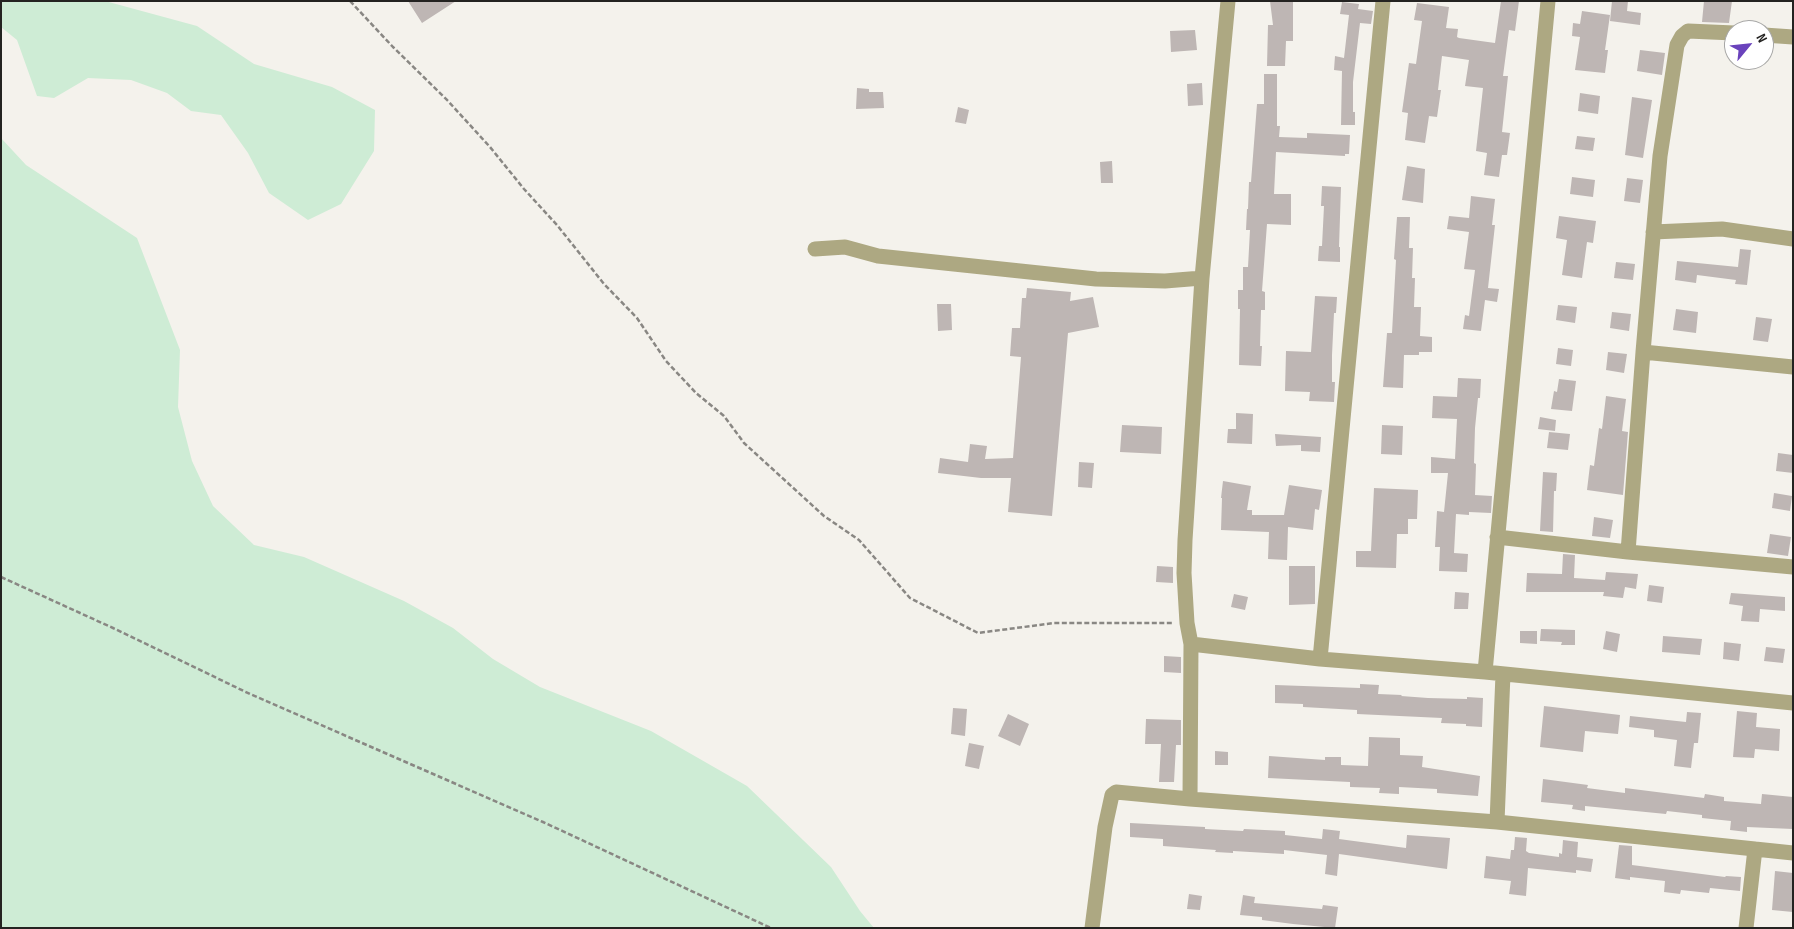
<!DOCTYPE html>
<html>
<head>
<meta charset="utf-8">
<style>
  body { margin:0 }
  #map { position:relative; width:1794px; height:929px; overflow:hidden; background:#f4f2ec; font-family:"Sofia Sans Condensed",sans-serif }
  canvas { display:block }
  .frame { position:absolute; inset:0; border:2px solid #242321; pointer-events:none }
  .north { position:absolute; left:1724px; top:20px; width:50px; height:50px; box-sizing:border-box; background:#fff; border:1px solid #a7a7a6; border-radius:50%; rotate:62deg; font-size:14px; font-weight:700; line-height:20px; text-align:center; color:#242321 }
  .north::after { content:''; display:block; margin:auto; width:18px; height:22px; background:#6a43bc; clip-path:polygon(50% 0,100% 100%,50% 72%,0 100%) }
</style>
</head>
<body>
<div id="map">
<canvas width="1794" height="929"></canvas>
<div class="frame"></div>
<div class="north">N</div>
</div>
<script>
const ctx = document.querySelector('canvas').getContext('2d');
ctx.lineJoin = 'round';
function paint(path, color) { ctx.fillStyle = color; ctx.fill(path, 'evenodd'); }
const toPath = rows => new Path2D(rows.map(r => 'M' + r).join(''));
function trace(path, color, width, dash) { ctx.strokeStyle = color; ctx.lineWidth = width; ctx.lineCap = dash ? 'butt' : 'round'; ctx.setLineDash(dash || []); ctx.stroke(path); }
paint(toPath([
  [1,1,105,1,197,26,254,64,332,87,375,110,374,151,341,204,308,220,269,193,248,153,221,115,191,111,167,93,131,80,88,78,54,98,37,96,17,40,1,27],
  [1,138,26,165,137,238,180,350,178,407,192,461,213,506,254,545,304,557,404,601,453,628,493,659,540,687,651,731,747,786,831,867,860,911,874,928,1,928]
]), '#ceecd5');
paint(toPath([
  [408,1,456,1,422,23],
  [1270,1,1293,1,1293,41,1286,41,1285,66,1267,66,1268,25,1273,25],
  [1501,1,1519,1,1515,31,1509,30,1503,76,1508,76,1502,132,1510,133,1507,155,1502,155,1499,177,1484,175,1487,153,1476,151,1483,88,1465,86,1469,60,1442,56,1438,90,1441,90,1437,117,1429,116,1425,143,1405,140,1408,113,1402,112,1409,63,1416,64,1422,21,1414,20,1417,3,1449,7,1446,28,1458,29,1457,37,1459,38,1495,43],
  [1612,1,1628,1,1627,11,1641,13,1640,25,1610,21],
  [1704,1,1732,1,1729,23,1702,22],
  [1342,2,1359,4,1358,9,1373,11,1371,24,1360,23,1353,82,1353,112,1355,112,1355,125,1341,125,1342,71,1334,70,1335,56,1344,58,1349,15,1340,14],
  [1582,11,1610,15,1605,50,1608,50,1605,73,1575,70,1580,37,1572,36,1573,23,1580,24],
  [1195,30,1197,50,1171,52,1170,31],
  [1640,50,1665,53,1662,75,1637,71],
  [1264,74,1277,74,1277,126,1280,126,1279,137,1307,138,1307,133,1350,135,1349,154,1345,154,1345,156,1276,152,1274,194,1291,194,1291,225,1267,224,1262,291,1265,292,1265,310,1261,310,1260,346,1262,346,1261,366,1239,365,1240,309,1238,309,1238,290,1243,290,1243,267,1248,267,1250,230,1246,230,1247,209,1248,209,1249,182,1251,182,1257,104,1264,104],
  [1202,83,1203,105,1188,106,1187,84],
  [857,88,869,89,869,92,883,92,884,108,856,109],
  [1580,93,1600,96,1598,114,1578,111],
  [1632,97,1652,100,1643,158,1625,155],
  [958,107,969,110,966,124,955,122],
  [1577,136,1595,138,1593,151,1575,149],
  [1112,161,1113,183,1101,183,1100,162],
  [1407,166,1425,169,1423,203,1402,200],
  [1572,177,1595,180,1593,197,1570,194],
  [1627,178,1643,180,1640,203,1624,201],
  [1322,186,1341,187,1339,247,1340,247,1340,262,1318,261,1319,246,1322,246,1324,206,1321,206],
  [1471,196,1495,199,1492,225,1495,225,1488,288,1499,289,1497,302,1485,300,1481,331,1463,329,1465,315,1469,316,1475,270,1464,269,1469,232,1447,229,1449,216,1469,218],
  [1559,216,1596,221,1593,243,1587,242,1582,278,1562,275,1567,240,1556,238],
  [1397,217,1410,217,1409,248,1413,248,1412,278,1415,278,1414,307,1421,307,1420,336,1432,337,1432,352,1419,352,1419,355,1404,355,1403,388,1383,387,1387,333,1392,333,1396,260,1394,259],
  [1740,249,1751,250,1747,285,1735,284,1736,280,1697,275,1696,283,1675,280,1677,261,1738,267],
  [1616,262,1635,264,1633,280,1614,278],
  [1027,288,1071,292,1070,301,1093,297,1099,327,1068,333,1052,516,1008,512,1011,478,981,478,938,473,940,458,968,462,970,444,987,446,985,459,1013,458,1021,357,1010,356,1012,328,1020,328,1022,298,1026,298],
  [1315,296,1337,297,1336,313,1334,313,1332,355,1332,382,1335,382,1334,402,1309,401,1310,392,1285,391,1286,351,1311,352],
  [937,304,951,304,952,330,938,331],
  [1558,305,1577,307,1575,323,1556,320],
  [1676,309,1698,312,1696,333,1673,330],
  [1612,312,1631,314,1629,331,1610,328],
  [1756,317,1772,319,1768,342,1753,340],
  [1558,348,1573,350,1571,366,1556,364],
  [1608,352,1627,354,1624,373,1606,370],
  [1458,378,1481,379,1480,398,1478,398,1475,428,1474,463,1476,464,1475,495,1492,496,1491,513,1469,512,1469,515,1456,514,1454,553,1468,554,1467,572,1439,571,1440,547,1435,547,1437,511,1444,512,1448,473,1431,473,1431,457,1455,459,1457,419,1432,418,1433,396,1457,397],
  [1559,379,1576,381,1572,411,1551,409,1554,391,1557,392],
  [1606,396,1626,399,1622,431,1628,432,1623,495,1587,490,1590,465,1594,466,1599,428,1602,429],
  [1236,413,1253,414,1252,444,1227,443,1228,429,1236,429],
  [1540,417,1556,420,1555,431,1538,429],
  [1122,425,1162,427,1161,454,1120,452],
  [1382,425,1403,426,1402,455,1381,454],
  [1549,432,1570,434,1568,450,1547,448],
  [1275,434,1321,437,1320,452,1301,451,1301,445,1276,446],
  [1778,453,1793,455,1793,473,1776,471],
  [1079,462,1094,463,1092,488,1078,487],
  [1543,472,1557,473,1556,491,1554,491,1553,532,1540,531],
  [1223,481,1251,486,1247,510,1252,510,1252,515,1284,515,1289,485,1322,490,1319,510,1315,509,1313,530,1288,527,1287,560,1268,559,1269,532,1221,530,1222,498,1221,498],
  [1374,488,1418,490,1417,519,1408,519,1408,534,1397,534,1396,568,1356,567,1356,551,1371,551],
  [1774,493,1792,496,1790,511,1772,508],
  [1594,517,1613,520,1610,538,1592,536],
  [1770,534,1791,537,1788,556,1767,553],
  [1563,554,1575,555,1574,578,1605,580,1606,572,1638,574,1636,589,1625,587,1623,598,1603,596,1604,592,1526,592,1527,573,1562,574],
  [1157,566,1173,567,1173,583,1156,582],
  [1289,566,1315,566,1315,604,1289,605],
  [1649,585,1664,587,1662,603,1647,601],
  [1455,592,1469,593,1468,609,1454,609],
  [1731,593,1785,597,1785,611,1760,609,1759,622,1741,621,1743,606,1729,604],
  [1234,594,1248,597,1245,610,1231,607],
  [1541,629,1575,630,1575,645,1561,645,1562,642,1540,641],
  [1520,631,1537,631,1537,644,1520,643],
  [1606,631,1620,634,1617,652,1603,649],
  [1663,636,1702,639,1700,655,1662,652],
  [1724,642,1741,644,1739,661,1723,659],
  [1766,647,1785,649,1783,663,1764,661],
  [1164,656,1181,657,1181,673,1164,672],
  [1360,684,1379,685,1378,694,1402,695,1401,696,1428,698,1467,699,1467,697,1483,698,1482,727,1466,726,1466,724,1441,723,1442,718,1357,714,1357,710,1303,707,1303,704,1275,703,1275,685,1360,688],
  [1544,706,1620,715,1618,734,1585,731,1583,752,1540,747],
  [953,708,967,709,965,736,951,734],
  [1737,711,1757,713,1756,727,1780,729,1779,751,1755,749,1754,758,1733,757],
  [1687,712,1701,713,1698,743,1694,743,1691,768,1674,766,1677,740,1654,737,1654,730,1629,727,1630,716,1686,722],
  [1008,714,1029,724,1020,746,998,736],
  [1146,719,1181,720,1181,745,1176,745,1174,782,1159,782,1161,744,1145,744],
  [1369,737,1400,738,1400,755,1423,756,1422,767,1480,776,1478,796,1437,793,1437,789,1399,787,1399,794,1379,793,1380,788,1350,787,1350,782,1268,778,1269,756,1325,760,1325,757,1341,757,1341,765,1368,766],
  [969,743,984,746,979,769,965,766],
  [1215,751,1228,752,1228,765,1215,765],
  [1543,779,1588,785,1587,788,1625,793,1625,788,1704,798,1705,794,1724,797,1724,801,1761,804,1762,794,1793,797,1793,829,1747,827,1747,832,1730,830,1731,821,1702,818,1702,815,1667,811,1666,814,1585,806,1585,811,1572,809,1573,805,1541,802],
  [1130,823,1205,827,1205,829,1243,831,1244,829,1285,831,1285,835,1322,839,1323,829,1340,831,1339,839,1406,848,1407,835,1450,838,1447,869,1339,854,1337,876,1325,874,1327,855,1284,850,1284,854,1233,851,1233,853,1215,852,1216,850,1163,846,1163,839,1130,837],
  [1515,837,1527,838,1526,851,1529,853,1559,857,1559,853,1562,854,1563,840,1578,842,1577,857,1593,859,1591,872,1576,870,1576,873,1528,868,1526,896,1509,894,1511,881,1484,878,1486,856,1510,859,1511,850,1514,850],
  [1619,845,1632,846,1632,865,1725,877,1726,876,1741,877,1740,891,1710,888,1709,893,1681,890,1680,894,1664,892,1665,881,1630,877,1630,880,1615,878],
  [1775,871,1793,873,1793,912,1772,910],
  [1189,894,1202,896,1200,910,1187,909],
  [1243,895,1255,897,1254,903,1322,909,1323,905,1338,907,1335,928,1293,924,1262,920,1262,917,1240,915]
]), '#beb6b4');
trace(toPath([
  [350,1,393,47,448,101,490,147,524,189,557,225,604,284,637,318,666,361,696,393,724,416,744,443,824,516,859,540,910,598,978,633,1054,623,1173,623],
  [1,577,113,628,250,694,543,822,771,928]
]), '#898783', 2.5, [5, 2.5]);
trace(toPath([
  [1764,35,1793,37],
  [1653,232,1722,229,1793,239],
  [815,249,845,247,878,256,1096,279,1165,281,1202,278],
  [1643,352,1660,156,1677,45,1682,36,1688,31,1734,33],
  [1497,537,1628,552,1793,567],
  [1628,552,1643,352,1793,367],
  [1191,644,1320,659,1485,672,1793,703],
  [1320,659,1383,1],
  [1485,672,1548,1],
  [1190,799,1191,644,1187,623,1184,573,1185,540,1202,278,1228,1],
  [1497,822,1503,674],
  [1092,928,1105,827,1112,795,1116,792,1190,799,1497,822,1793,853],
  [1746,928,1755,849]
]), '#ada882', 15);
</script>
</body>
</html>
